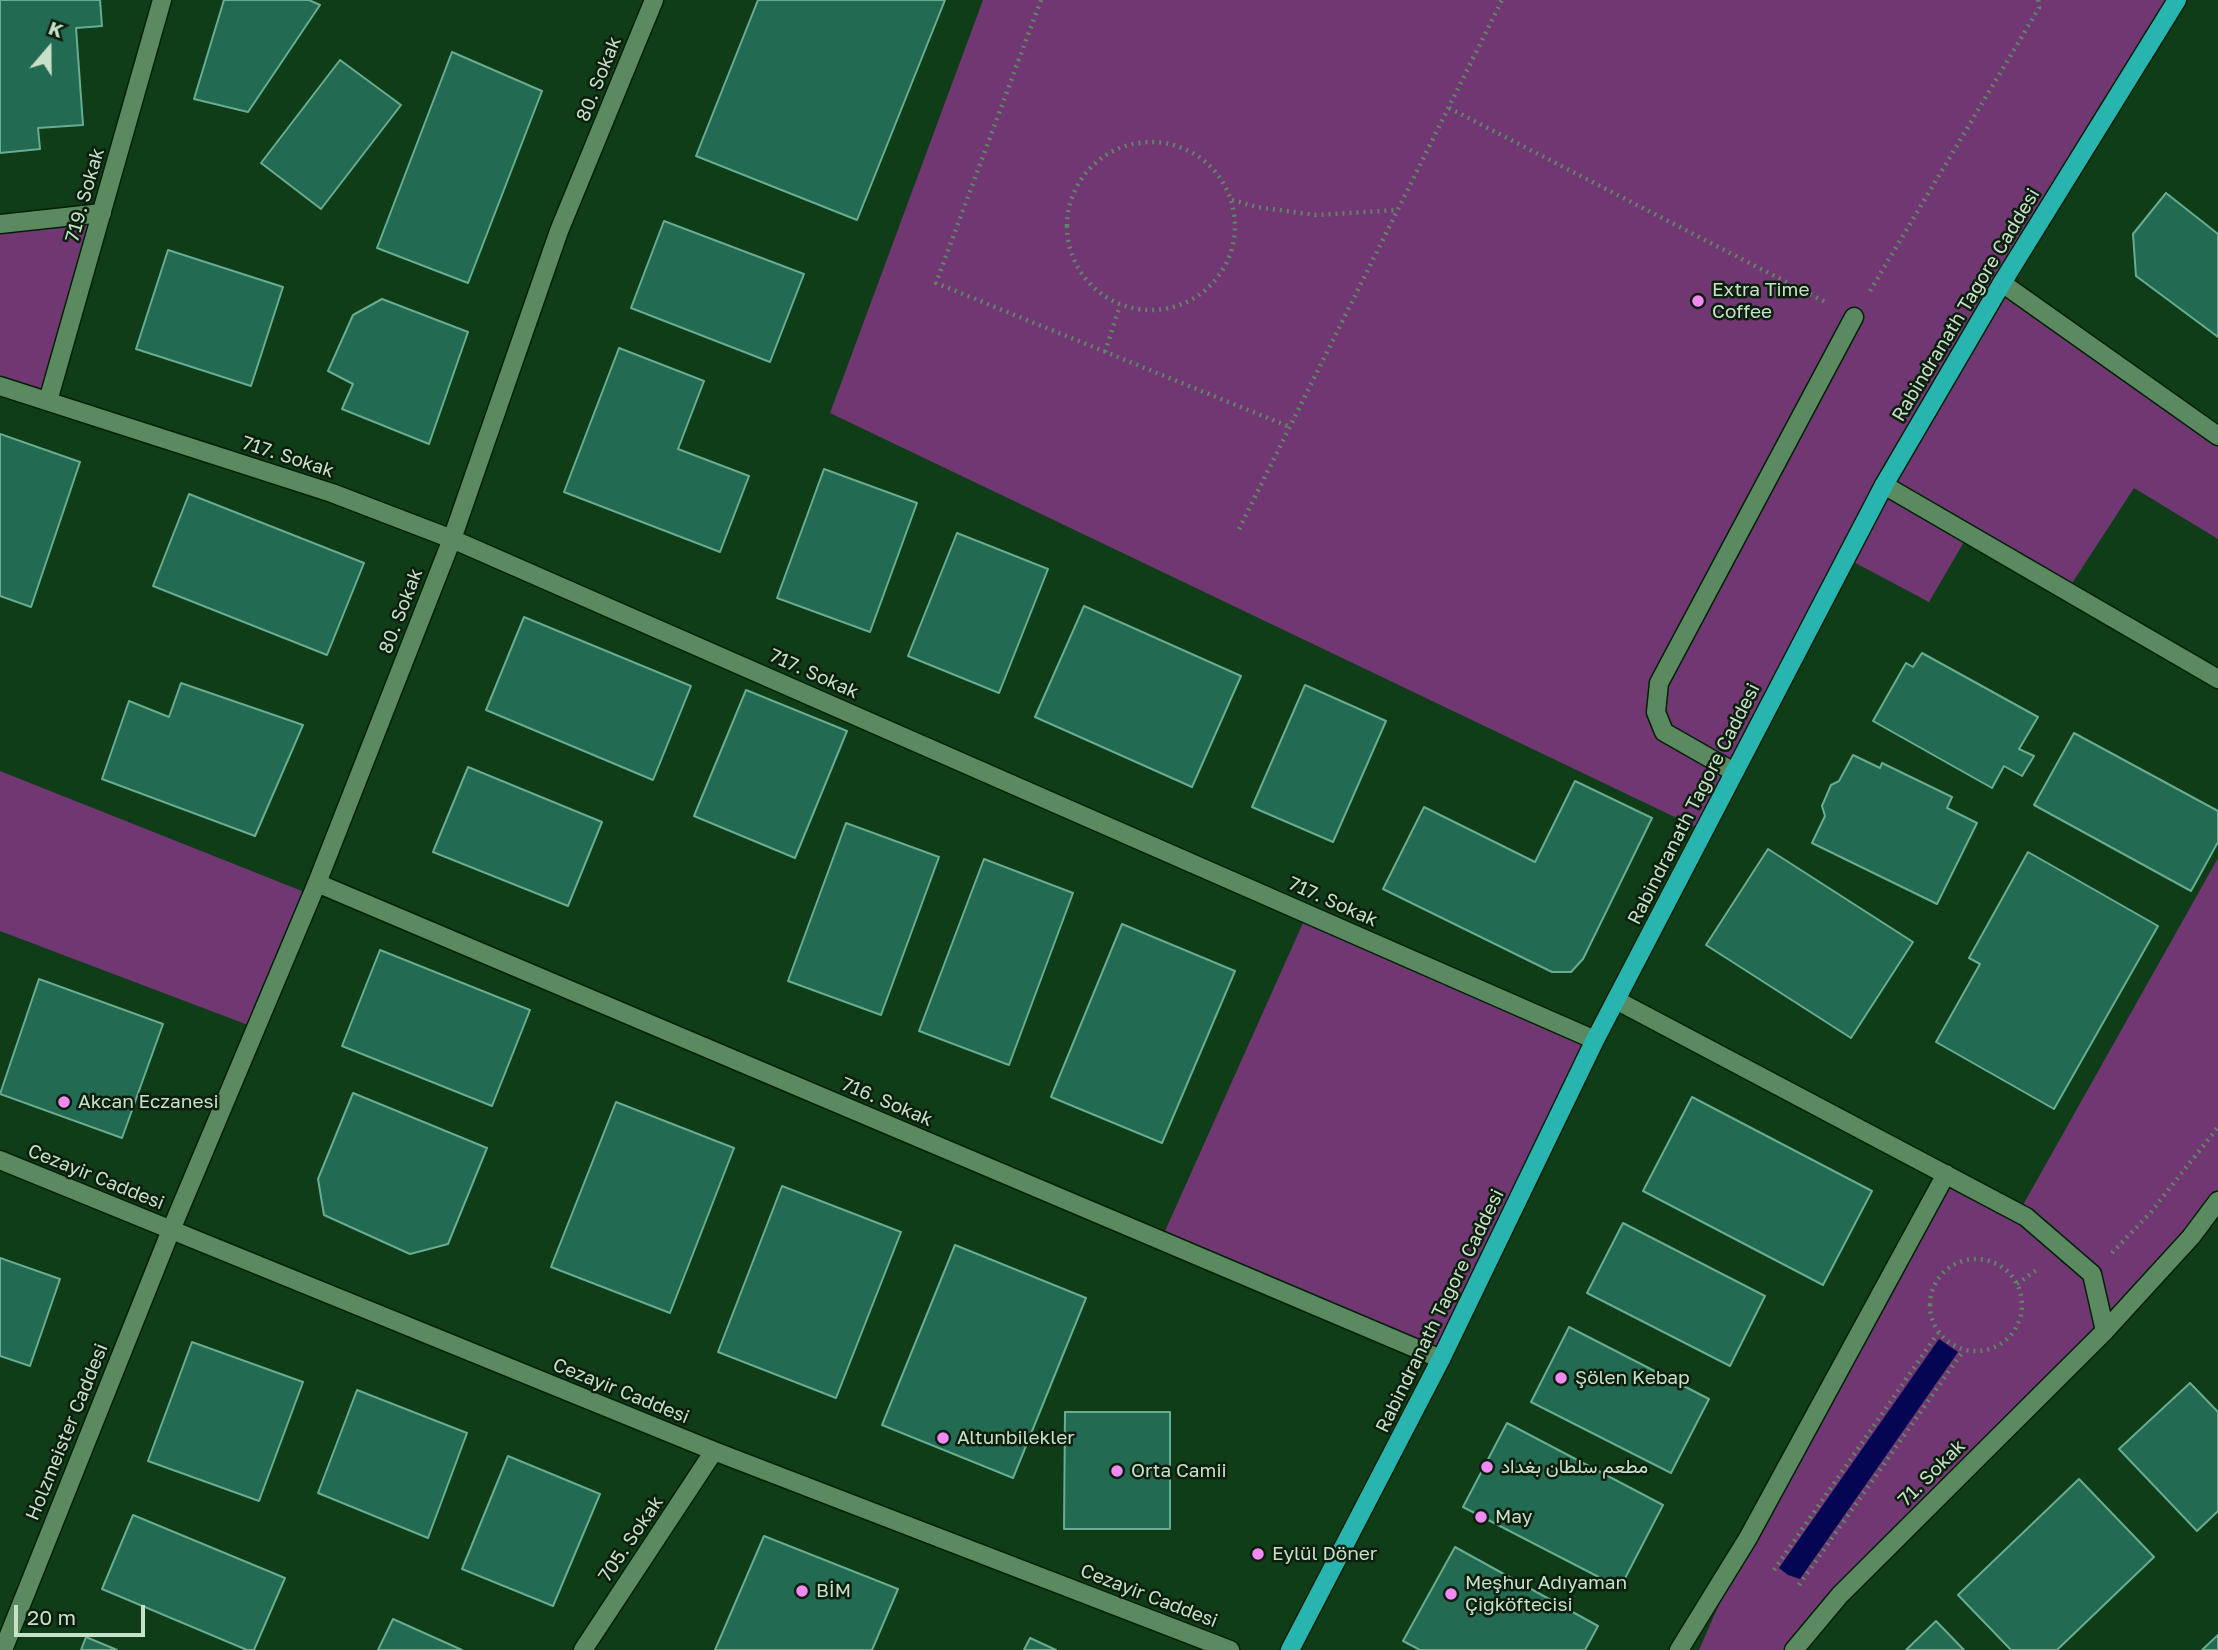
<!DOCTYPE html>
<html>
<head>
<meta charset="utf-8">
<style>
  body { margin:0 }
  #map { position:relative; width:2218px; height:1650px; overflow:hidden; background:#0e3d17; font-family:"Golos Text",sans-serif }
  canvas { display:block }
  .north { position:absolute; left:14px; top:14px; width:70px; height:70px; -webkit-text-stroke:5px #0c1f0e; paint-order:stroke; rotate:20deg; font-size:19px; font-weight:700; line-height:28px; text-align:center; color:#c7e0c8 }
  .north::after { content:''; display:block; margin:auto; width:24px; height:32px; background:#c7e0c8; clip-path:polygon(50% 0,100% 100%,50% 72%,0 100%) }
  .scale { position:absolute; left:14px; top:1605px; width:131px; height:32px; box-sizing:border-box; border:4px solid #c7e0c8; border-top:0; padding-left:9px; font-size:21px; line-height:24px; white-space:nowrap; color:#c7e0c8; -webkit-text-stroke:5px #0c1f0e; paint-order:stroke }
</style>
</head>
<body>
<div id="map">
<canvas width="2218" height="1650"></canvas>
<div class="north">K</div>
<div class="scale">20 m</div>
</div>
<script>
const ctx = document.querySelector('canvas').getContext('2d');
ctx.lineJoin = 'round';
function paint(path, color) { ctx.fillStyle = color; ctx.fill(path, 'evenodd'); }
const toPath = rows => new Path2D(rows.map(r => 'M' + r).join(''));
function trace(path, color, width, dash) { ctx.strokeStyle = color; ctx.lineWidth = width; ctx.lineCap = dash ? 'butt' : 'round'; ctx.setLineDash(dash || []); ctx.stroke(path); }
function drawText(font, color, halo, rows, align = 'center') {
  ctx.font = font + ' "Golos Text",Vazirmatn,sans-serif'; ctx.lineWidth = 5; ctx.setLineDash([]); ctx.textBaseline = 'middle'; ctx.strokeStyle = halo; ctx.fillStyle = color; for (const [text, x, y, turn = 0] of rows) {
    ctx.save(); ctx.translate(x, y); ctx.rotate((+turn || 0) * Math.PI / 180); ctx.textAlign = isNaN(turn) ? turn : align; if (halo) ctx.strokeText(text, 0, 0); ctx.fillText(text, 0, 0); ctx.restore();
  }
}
paint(toPath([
  [983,0,2177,0,2002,283,2218,436,2218,539,2134,488,2067,591,1968,535,1929,602,1846,558,1704,831,830,413],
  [102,213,48,401,0,386,0,224],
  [0,771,312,895,256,1028,0,931],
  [2218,858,2218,1201,2105,1331,1784,1650,1699,1650,1748,1538,1946,1174,2019,1212],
  [1307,914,1597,1042,1441,1359,1161,1240]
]), '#713772');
paint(toPath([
  [1939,1339,1958,1352,1800,1579,1788,1575,1779,1568]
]), '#040653');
const building = toPath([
  [0,0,100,0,102,26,76,28,83,125,38,128,40,149,0,153,0,0],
  [224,0,309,0,320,5,248,112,194,99,224,0],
  [758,0,945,0,857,220,696,156,758,0],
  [452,52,542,91,468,283,377,248,452,52],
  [340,60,401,105,321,209,261,163,340,60],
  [2166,193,2218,234,2218,337,2136,276,2133,234,2166,193],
  [664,221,804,274,770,362,631,308,664,221],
  [168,250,283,287,251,386,136,349,168,250],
  [382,299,468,332,429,444,342,409,353,384,328,371,353,315,382,299],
  [619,348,704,381,678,449,749,476,720,552,564,492,619,348],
  [0,434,80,462,31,607,0,596,0,434],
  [824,469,917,503,870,632,777,598,824,469],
  [189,494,364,563,327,655,153,586,189,494],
  [957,533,1048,569,999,693,908,656,957,533],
  [1084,606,1241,676,1192,787,1035,717,1084,606],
  [524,617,691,686,653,780,486,710,524,617],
  [1922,653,2038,717,2019,749,2034,756,2022,776,2004,766,1992,788,1873,721,1906,663,1913,667,1922,653],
  [181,683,303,725,255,836,102,779,129,701,169,717,181,683],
  [1305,685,1386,721,1333,842,1252,807,1305,685],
  [746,690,847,731,795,858,694,816,746,690],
  [2074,733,2218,811,2218,842,2191,891,2034,805,2074,733],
  [1853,755,1880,768,1882,763,1952,797,1947,808,1977,823,1937,904,1812,843,1825,816,1822,806,1831,785,1839,781,1853,755],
  [468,767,602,822,568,906,433,852,468,767],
  [1575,781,1652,818,1583,959,1571,972,1552,972,1383,889,1424,807,1535,862,1575,781],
  [846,823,939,857,881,1015,788,981,846,823],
  [1768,849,1913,942,1851,1038,1706,945,1768,849],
  [2028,852,2158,926,2054,1109,1936,1042,1980,964,1969,958,2028,852],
  [984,859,1073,893,1009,1065,919,1031,984,859],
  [1122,924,1235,971,1162,1143,1051,1097,1122,924],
  [380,950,530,1010,492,1106,342,1046,380,950],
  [39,979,163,1024,122,1138,0,1094,39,979],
  [353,1093,487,1148,448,1244,410,1254,324,1215,318,1179,353,1093],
  [1692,1097,1872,1191,1823,1285,1643,1191,1692,1097],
  [616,1102,734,1148,670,1313,551,1267,616,1102],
  [782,1186,901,1232,836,1398,718,1352,782,1186],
  [1623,1223,1765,1296,1730,1366,1587,1293,1623,1223],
  [955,1245,1086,1298,1013,1478,882,1425,955,1245],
  [0,1258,60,1279,30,1366,0,1356,0,1258],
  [1569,1327,1709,1399,1671,1473,1531,1402,1569,1327],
  [192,1342,303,1382,259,1501,148,1461,192,1342],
  [2190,1383,2218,1412,2218,1511,2197,1531,2119,1449,2190,1383],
  [357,1390,467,1433,428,1538,318,1493,357,1390],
  [1065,1412,1170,1412,1170,1529,1064,1529,1065,1412],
  [1507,1423,1663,1505,1620,1588,1463,1507,1507,1423],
  [508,1456,600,1494,553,1606,462,1569,508,1456],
  [2079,1479,2154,1557,2057,1650,2011,1650,1958,1595,2079,1479],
  [133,1515,285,1578,254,1650,247,1650,102,1589,133,1515],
  [764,1536,898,1589,872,1650,715,1650,764,1536],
  [1455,1547,1598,1626,1585,1650,1420,1650,1403,1641,1455,1547],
  [393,1619,462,1650,378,1650,393,1619],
  [1936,1621,1964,1650,1906,1650,1936,1621],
  [2218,1635,2218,1650,2202,1650,2218,1635],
  [86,1637,117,1650,81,1650,86,1637],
  [1030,1638,1056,1650,1024,1650,1030,1638]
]);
paint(building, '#236a52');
trace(building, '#68ac91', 2);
const minor = toPath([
  [0,224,102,213],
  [2002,283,2218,436],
  [0,386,332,493,452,539,1595,1040],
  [48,401,162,0],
  [1884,485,2218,679],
  [1734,772,1664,732,1656,712,1659,683,1854,317],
  [317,883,1441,1359],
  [1616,1000,2026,1217,2092,1274,2105,1331],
  [0,1160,714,1451,1230,1650],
  [3,1650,171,1230,317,883,452,539,559,231,654,0],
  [583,1650,714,1451],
  [1679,1650,1748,1538,1946,1174],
  [1794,1650,1840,1595,2105,1331,2191,1237,2218,1201]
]);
const major = toPath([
  [1290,1650,1441,1359,1595,1040,1884,485,2002,283,2177,0]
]);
trace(minor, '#002106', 21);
trace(major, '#002106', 21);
trace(toPath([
  [1041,0,936,283,1290,427],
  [1449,108,1827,303],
  '1067 226a84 84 0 1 1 168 0a84 84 0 1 1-168 0Z',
  [1232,200,1257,207,1316,215,1398,210],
  [1870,291,2039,8,2038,0],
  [1105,352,1120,305],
  [1239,529,1502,0],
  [2112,1253,2151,1212,2218,1127],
  '1930 1305a46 46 0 1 1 92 0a46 46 0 1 1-92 0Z',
  [2017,1284,2039,1268],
  [1774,1570,1938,1333],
  [1799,1585,1964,1350]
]), '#608566', 4.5, [2, 5]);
trace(minor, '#5b8a60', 18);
trace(major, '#28b5b0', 18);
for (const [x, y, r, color] of [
  [1698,301,7,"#f28af3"],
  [64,1102,7,"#f28af3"],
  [1561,1378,7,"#f28af3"],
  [943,1438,7,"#f28af3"],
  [1487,1467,7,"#f28af3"],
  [1117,1471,7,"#f28af3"],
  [1481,1517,7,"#f28af3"],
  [1258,1554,7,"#f28af3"],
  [802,1591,7,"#f28af3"],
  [1451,1594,7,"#f28af3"]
]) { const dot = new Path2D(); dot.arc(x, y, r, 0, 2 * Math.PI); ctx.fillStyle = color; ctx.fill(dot); trace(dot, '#0c1f0e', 2.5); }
drawText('19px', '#c7e0c8', '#0c1f0e', [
  ["80. Sokak",599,79,-68],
  ["719. Sokak",85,195,-74],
  ["Rabindranath Tagore Caddesi",1966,305,-59],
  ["717. Sokak",288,457,18],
  ["80. Sokak",401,611,-69],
  ["717. Sokak",814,674,24],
  ["Rabindranath Tagore Caddesi",1694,804,-63],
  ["717. Sokak",1333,902,24],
  ["716. Sokak",887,1102,23],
  ["Cezayir Caddesi",96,1177,22],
  ["Rabindranath Tagore Caddesi",1440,1311,-64],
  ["Cezayir Caddesi",621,1391,22],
  ["Holzmeister Caddesi",67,1432,-68],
  ["71. Sokak",1932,1473,-45],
  ["705. Sokak",631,1539,-56],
  ["Cezayir Caddesi",1149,1596,21]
]);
drawText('19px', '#c7e0c8', '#0c1f0e', [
  ["Extra Time",1712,290],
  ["Coffee",1712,312],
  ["Akcan Eczanesi",78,1102],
  ["Şölen Kebap",1575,1378],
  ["Altunbilekler",957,1438],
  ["مطعم سلطان بغداد",1501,1467],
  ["Orta Camii",1131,1471],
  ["May",1495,1517],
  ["Eylül Döner",1272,1554],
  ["Meşhur Adıyaman",1465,1583],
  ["Çiğköftecisi",1465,1605],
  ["BİM",816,1591]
], 'left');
</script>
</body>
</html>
